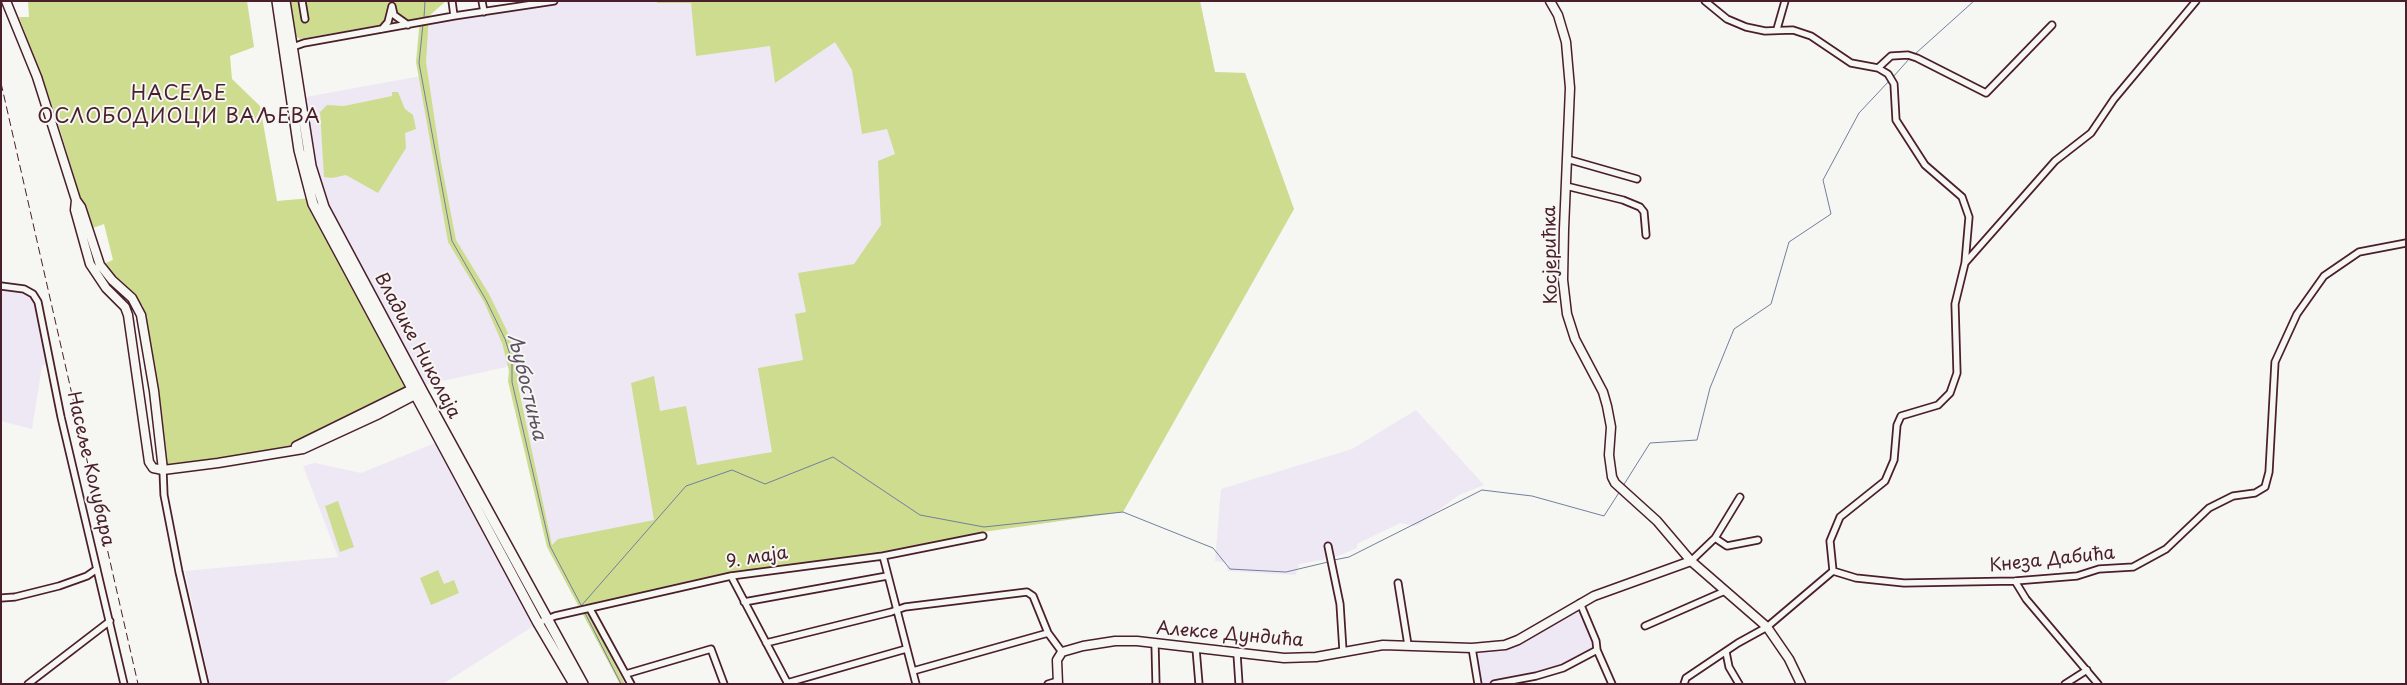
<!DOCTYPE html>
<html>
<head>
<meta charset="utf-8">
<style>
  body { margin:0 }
  #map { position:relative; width:2407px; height:685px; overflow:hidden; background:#f6f6f2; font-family:"Playpen Sans",sans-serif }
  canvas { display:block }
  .frame { position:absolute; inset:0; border:2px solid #4a1f2b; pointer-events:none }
</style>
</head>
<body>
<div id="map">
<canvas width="2407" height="685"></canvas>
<div class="frame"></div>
</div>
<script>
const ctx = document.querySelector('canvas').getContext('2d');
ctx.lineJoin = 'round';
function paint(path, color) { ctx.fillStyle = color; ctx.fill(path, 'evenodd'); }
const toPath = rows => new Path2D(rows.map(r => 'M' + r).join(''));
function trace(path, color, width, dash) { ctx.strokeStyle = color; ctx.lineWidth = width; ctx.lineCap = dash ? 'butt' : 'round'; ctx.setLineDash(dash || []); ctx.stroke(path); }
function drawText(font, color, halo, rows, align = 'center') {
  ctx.font = font + ' "Playpen Sans",sans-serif'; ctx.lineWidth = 4; ctx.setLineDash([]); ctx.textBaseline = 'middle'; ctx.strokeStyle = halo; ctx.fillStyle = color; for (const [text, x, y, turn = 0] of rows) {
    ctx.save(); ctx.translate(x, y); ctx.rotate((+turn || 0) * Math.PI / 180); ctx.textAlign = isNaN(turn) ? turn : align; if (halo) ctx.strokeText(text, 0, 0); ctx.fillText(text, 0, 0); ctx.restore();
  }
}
paint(toPath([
  [554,1,1200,1,1215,72,1245,73,1294,209,1123,512,983,532,883,556,552,545,511,362,506,367,420,386,324,207,300,98,421,76,423,22],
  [1,286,24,289,38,302,50,364,42,366,32,429,1,421],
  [1416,410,1484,485,1459,495,1417,526,1400,523,1357,544,1357,548,1333,558,1299,564,1296,575,1227,571,1228,563,1215,561,1221,489,1352,449],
  [440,441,538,623,443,684,210,684,185,571,338,557,303,466,315,463,361,473],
  [1580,603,1597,650,1563,668,1494,684,1478,684,1472,648,1501,646]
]), '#eee8f4');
paint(toPath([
  [28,1,247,1,254,47,230,56,232,79,260,106,277,201,311,198,412,388,293,448,163,470,143,306,131,292,123,287,103,264,113,260,104,224,90,229,55,113,19,17,29,17],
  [288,1,446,1,429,16,426,62,441,162,456,240,489,294,509,335,518,372,517,381,552,545,558,539,654,520,631,383,654,376,660,411,686,406,697,465,772,452,758,368,803,360,795,314,806,312,798,273,854,264,881,225,878,161,895,154,887,129,862,134,852,70,835,42,775,83,770,46,696,56,691,3,657,3,657,1,1200,1,1215,72,1245,73,1294,209,1123,512,983,532,883,556,731,576,590,609,583,602,625,684,620,684,547,547,508,381,509,371,502,343,484,302,448,242,416,62,420,18,300,39,292,34],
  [392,92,398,92,405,109,413,115,416,129,405,133,406,148,378,193,346,175,332,178,324,177,320,112,327,105,344,106,392,96],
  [338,501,354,547,340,552,325,506],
  [438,570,444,584,454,580,459,593,431,605,420,578]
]), '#cedc8f');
trace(toPath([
  [424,18,425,1],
  [423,24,419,63,452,241,486,300,505,339,512,361,512,382,550,546,581,605],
  [1915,54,1974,1],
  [1893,77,1910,58],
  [1623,486,1650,443,1697,440,1710,388,1734,329,1771,304,1789,242,1831,214,1823,180,1859,113,1890,80],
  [1334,560,1349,557,1482,490,1532,496,1604,516,1620,491],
  [581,606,686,486,732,470,765,484,833,457,920,515,984,527,1123,512,1213,548,1230,569,1286,572,1328,562],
  [584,611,621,684]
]), '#727f9d', 1);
const street = toPath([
  [302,1,305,19],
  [452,1,454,16],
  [482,1,484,12],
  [382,29,388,22,392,6,394,15,408,25],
  [1777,29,1785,1],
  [290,48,304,43,454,16,554,1],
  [1878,68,1891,56,1908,55,1917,58,1986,93,2052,25],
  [1567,159,1637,179],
  [1566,186,1623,200,1640,207,1644,212,1646,235],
  [1965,263,2055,161,2091,133,2114,99,2196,1],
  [1,286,24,289,33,294,38,302,61,417,124,684],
  [163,470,164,495,179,572,205,684],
  [1715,538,1727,546,1758,540],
  [1328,546,1340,604,1343,651],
  [883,556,916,684],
  [1691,561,1715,538,1740,497],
  [1833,571,1856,578,1904,583,2015,581,2077,576,2099,569,2133,567,2166,549,2209,508,2233,496,2255,493,2265,487,2269,472,2275,362,2297,314,2324,276,2359,252,2406,243],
  [731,576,788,684],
  [2015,581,2026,599,2098,684],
  [1398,583,1408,645],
  [1,598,15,597,59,586,87,576,97,569],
  [744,602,887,576],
  [590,609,631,684],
  [538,623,555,616,731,576,883,556,983,536],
  [1645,626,1725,591],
  [766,643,891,612,905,607,1027,592,1033,596,1048,633,1062,652],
  [1155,644,1156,684],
  [1472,648,1478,684],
  [1196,649,1199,684],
  [1597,650,1612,684],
  [1726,652,1729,667,1739,684],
  [1237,654,1239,684],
  [913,671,1048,633],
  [626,674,711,649,724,684],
  [787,683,906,649],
  [28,684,110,621],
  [1048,684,1058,681],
  [1494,684,1536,676,1563,668,1597,650,1596,641,1580,603],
  [1684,684,1686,678,1738,643,1767,627,1833,571,1830,541,1840,517,1885,481,1894,460,1897,425,1901,416,1938,405,1950,393,1957,373,1955,304,1965,263,1969,217,1962,197,1925,165,1896,120,1894,84,1888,74,1878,68,1851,63,1811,36,1793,30,1765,31,1746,27,1727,19,1705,1],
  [2065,684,2087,670]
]);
const secondary = toPath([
  [6,1,37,77,76,200,81,207,100,265,112,280,132,298,141,315,154,391,163,470],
  [1550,1,1558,15,1566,42,1570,88,1564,229,1563,280,1567,314,1575,339,1603,392,1607,406,1611,427,1609,455,1612,477,1615,483,1657,521,1691,561,1767,627,1789,659,1801,684],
  [76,200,75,210,90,264,106,288,125,307,128,315,149,462,153,468,163,470,218,463,303,449,379,414,419,393],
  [296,446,416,387],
  [1058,684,1057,660,1062,652,1083,646,1115,641,1137,641,1284,658,1316,657,1383,645,1472,648,1505,645,1518,640,1594,596,1691,561]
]);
const primary = toPath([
  [277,1,299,150,313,204,538,623,574,684],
  [285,1,311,166,324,207,423,392,583,684]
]);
trace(street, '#4a1f2b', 9);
trace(secondary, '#4a1f2b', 11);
trace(primary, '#4a1f2b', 12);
trace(street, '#f6f6f2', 5.5);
trace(secondary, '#f6f6f2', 8);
trace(primary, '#f6f6f2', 9);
trace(toPath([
  [1,83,138,684]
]), '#4a1f2b', 1, [8, 4]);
drawText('18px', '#4a1f2b', '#f6f6f2', [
  ["Косјерићка",1551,255,-91],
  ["Владике Николаја",417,346,62],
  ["Насеље Колубара",90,469,77],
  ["9. маја",757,558,-9],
  ["Кнеза Дабића",2052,560,-6],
  ["Алексе Дундића",1230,635,5]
]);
drawText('italic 19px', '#5e4f64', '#f6f6f2', [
  ["Љубостиња",526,387,76]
]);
ctx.letterSpacing = '1px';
drawText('20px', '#4a1f2b', '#f6f6f2', [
  ["НАСЕЉЕ",179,94],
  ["ОСЛОБОДИОЦИ ВАЉЕВА",179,117]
]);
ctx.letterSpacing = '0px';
</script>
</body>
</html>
